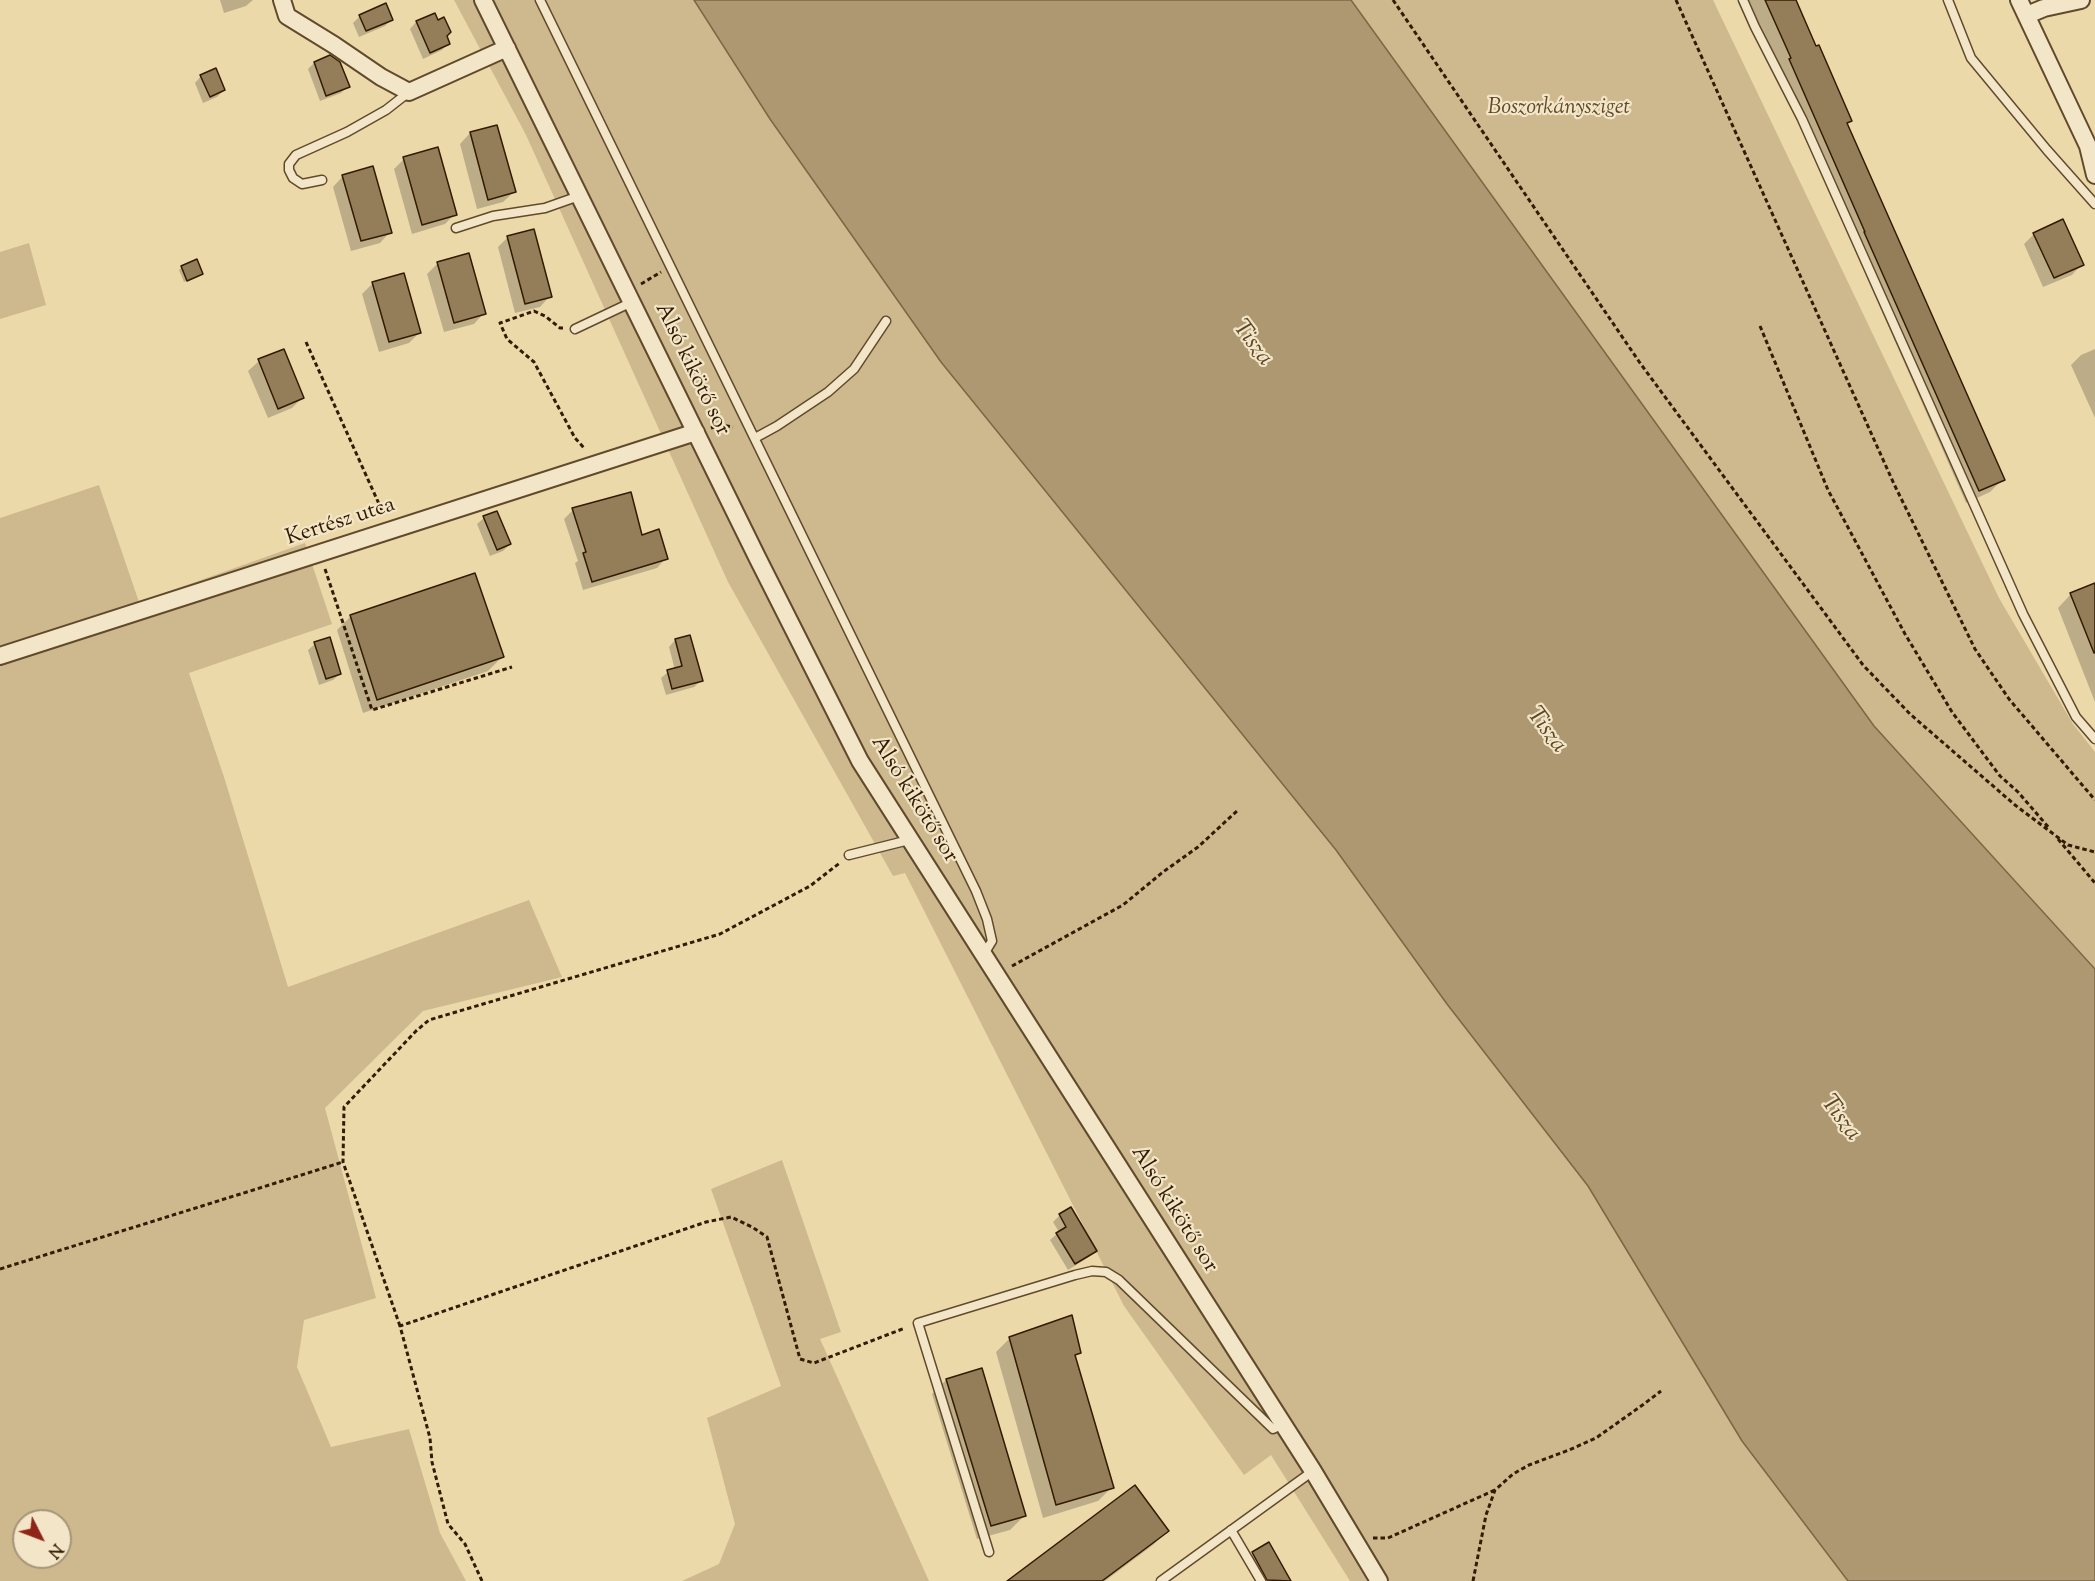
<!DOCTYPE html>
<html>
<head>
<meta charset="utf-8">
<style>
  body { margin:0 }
  #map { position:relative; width:2095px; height:1581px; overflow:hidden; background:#ecd9aa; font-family:"Sorts Mill Goudy",serif }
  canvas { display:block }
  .north { position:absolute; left:12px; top:1509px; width:60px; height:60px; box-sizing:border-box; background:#f3e6c8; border:2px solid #a69578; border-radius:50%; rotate:132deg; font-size:16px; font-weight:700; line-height:24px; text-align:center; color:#331b01 }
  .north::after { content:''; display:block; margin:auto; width:21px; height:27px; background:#8f2418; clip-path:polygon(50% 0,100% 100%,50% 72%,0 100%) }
</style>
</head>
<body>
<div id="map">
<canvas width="2095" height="1581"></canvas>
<div class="north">N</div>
</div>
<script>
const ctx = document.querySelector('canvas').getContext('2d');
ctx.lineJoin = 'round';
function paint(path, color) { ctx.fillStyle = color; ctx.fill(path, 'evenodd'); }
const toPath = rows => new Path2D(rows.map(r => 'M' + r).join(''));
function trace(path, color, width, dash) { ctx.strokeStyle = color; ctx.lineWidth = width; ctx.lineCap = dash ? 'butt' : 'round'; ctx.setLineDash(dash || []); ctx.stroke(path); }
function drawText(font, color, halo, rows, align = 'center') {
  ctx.font = font + ' "Sorts Mill Goudy",serif'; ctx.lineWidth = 4.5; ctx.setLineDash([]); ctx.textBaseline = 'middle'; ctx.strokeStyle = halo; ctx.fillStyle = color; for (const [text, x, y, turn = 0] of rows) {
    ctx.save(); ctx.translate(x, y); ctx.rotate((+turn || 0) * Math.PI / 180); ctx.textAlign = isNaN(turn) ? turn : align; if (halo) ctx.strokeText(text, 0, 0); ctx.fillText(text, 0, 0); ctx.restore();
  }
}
paint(toPath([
  [454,0,694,0,770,119,941,362,1336,850,1447,1004,1588,1186,1742,1441,1848,1581,1350,1581,1271,1455,1244,1475,1124,1306,905,873,893,876,728,582,526,135],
  [1351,0,1713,0,1999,598,2073,724,2095,752,2095,969,1874,726],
  [29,243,46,305,0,319,0,252],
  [99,485,139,602,305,543,332,624,189,673,224,777,288,987,529,900,562,977,423,1011,325,1108,376,1298,304,1320,297,1367,331,1447,409,1429,440,1533,466,1581,0,1581,0,518],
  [24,1521,60,1521,60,1557,24,1557],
  [782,1160,841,1332,820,1339,929,1581,682,1581,719,1564,735,1524,707,1418,781,1386,711,1189]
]), '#cdb98d');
const water = toPath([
  [694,0,1351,0,1874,726,2095,969,2095,1581,1848,1581,1742,1441,1588,1186,1447,1004,1336,850,941,362,770,119,694,0]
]);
paint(water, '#ad9871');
trace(water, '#7c6644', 1.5);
paint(toPath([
  [220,0,253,0,246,6,224,13],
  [1747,0,1794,0,1850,120,1846,125,2003,479,1990,492,1966,503,1777,73],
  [435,15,448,43,442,50,423,59,410,29,416,22],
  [360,16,392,19,385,26,359,37,353,23],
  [314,63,348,86,341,93,320,101,308,69],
  [201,76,224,90,217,97,203,103,195,83],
  [470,133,514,192,503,202,477,209,460,144],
  [404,159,455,214,445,224,412,234,394,169],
  [343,176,390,232,380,243,351,251,333,187],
  [2034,234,2082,264,2072,275,2043,287,2024,244],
  [508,237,550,296,540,307,515,313,498,247],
  [438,263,484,313,474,324,444,332,427,274],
  [182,267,202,273,184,282,179,270],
  [373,283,419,333,409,343,379,352,362,294],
  [2095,349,2095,418,2071,365,2081,355],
  [259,361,302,398,292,408,268,418,248,371],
  [573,510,641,536,666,558,657,568,583,590,575,563,578,561,564,519],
  [497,512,510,544,503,551,490,556,477,524,484,518],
  [2095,585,2095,702,2058,608,2071,594],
  [351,616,502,657,488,671,363,713,337,630],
  [689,637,701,681,694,687,666,695,661,678,668,672,675,670,669,647,675,640],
  [315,644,340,674,333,680,319,685,308,650],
  [1060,1215,1096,1251,1089,1257,1068,1270,1050,1240,1059,1232,1053,1222],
  [1010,1338,1079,1352,1074,1357,1112,1487,1098,1501,1043,1518,996,1352],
  [946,1380,1024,1516,1010,1530,977,1539,932,1394],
  [1167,1531,1153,1545,1105,1581,1011,1581],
  [1268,1545,1290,1581,1258,1581,1246,1560,1252,1554]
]), '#0003');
const building = toPath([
  [1765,0,1796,0,1816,46,1819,45,1852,121,1847,123,2005,480,1979,491,1864,232,1865,232,1789,59,1791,58,1765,0],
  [386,3,393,20,366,31,359,15,386,3],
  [435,13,438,20,444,17,451,32,447,36,450,44,430,53,416,21,435,13],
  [330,55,340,62,350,87,326,96,314,62,330,55],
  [216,68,225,90,210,97,200,75,216,68],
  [497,125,516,192,488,200,470,132,497,125],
  [438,147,457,215,422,225,403,157,438,147],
  [373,166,392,233,361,241,342,175,373,166],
  [2063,219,2084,265,2054,278,2033,233,2063,219],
  [534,229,552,297,525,304,507,236,534,229],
  [469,253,486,314,454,323,437,262,469,253],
  [197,259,203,274,187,281,181,266,197,259],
  [404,273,421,333,389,342,372,282,404,273],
  [284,349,304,398,278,409,258,359,284,349],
  [631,492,642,535,659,529,668,559,592,582,583,553,586,552,572,508,631,492],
  [497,511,511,544,497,550,483,516,497,511],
  [475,573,504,657,377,700,350,615,475,573],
  [2095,583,2095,653,2094,653,2070,593,2095,583],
  [690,635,703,681,672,689,667,670,682,666,675,639,690,635],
  [330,637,341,674,326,679,314,642,330,637],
  [1071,1207,1097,1251,1075,1264,1056,1233,1066,1227,1059,1214,1071,1207],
  [1072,1315,1081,1353,1075,1355,1114,1488,1056,1505,1009,1337,1072,1315],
  [982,1368,1026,1516,991,1526,946,1379,982,1368],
  [1135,1485,1169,1531,1102,1581,1007,1581,1135,1485],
  [1269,1542,1291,1581,1267,1580,1252,1552,1269,1542]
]);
paint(building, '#937e59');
trace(building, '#331b01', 1.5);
const service = toPath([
  [540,0,976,891,987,919,992,941,984,954],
  [1743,0,1755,27,1802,119,2023,614,2076,717,2095,739],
  [1948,0,1971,58,2047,150,2095,204],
  [322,180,302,184,293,178,289,170,289,164,296,155,347,132,386,110,409,92],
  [456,228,493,216,545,208,579,196],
  [575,329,632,302],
  [755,438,777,426,828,392,854,369,886,321],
  [849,855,909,840],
  [1231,1530,1261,1581],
  [989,1552,918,1323,1075,1275,1092,1271,1106,1272,1119,1280,1273,1429,1283,1424],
  [1161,1581,1313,1471]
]);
const minor = toPath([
  [282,0,287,16,334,45,381,77,409,92,507,48],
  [483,0,758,559,860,761,1313,1471,1379,1581],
  [2019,0,2088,146,2095,175],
  [2027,15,2044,8,2081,0],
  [0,656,696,432]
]);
trace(service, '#614a2b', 11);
trace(minor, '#614a2b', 20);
trace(toPath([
  [1393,0,1640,363,1863,665,1910,714,2015,805,2068,845,2095,852],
  [1676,0,1894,484,1975,649,2009,699,2095,800],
  [641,284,661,272],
  [1760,326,1828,490,1905,634,1952,712,2000,776,2018,792,2050,829],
  [563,328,560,328,545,316,534,311,500,323,507,339,534,362,575,438,585,449],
  [306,342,384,515],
  [711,428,720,425,733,427],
  [325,569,372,710,512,667],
  [2058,839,2095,883],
  [1012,966,1123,905,1163,872,1198,847,1238,810],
  [0,1269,343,1162],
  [400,1326,343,1162,344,1107,416,1031,429,1020,720,934,810,886,841,862],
  [1373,1538,1388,1538,1495,1490],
  [482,1581,465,1544,448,1524,432,1462,430,1438,400,1326,706,1222,731,1217,752,1227,767,1237,800,1359,814,1363,905,1328],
  [1473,1581,1486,1515,1495,1490,1513,1474,1529,1465,1569,1450,1596,1438,1644,1404,1661,1391]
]), '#331b01', 3, [4.5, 3]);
trace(service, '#f3e6c8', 8);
trace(minor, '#f3e6c8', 16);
drawText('italic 22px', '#614a2b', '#f3e6c8', [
  ["Boszorkánysziget",1559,109]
]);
drawText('22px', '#331b01', '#f3e6c8', [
  ["Alsó kikötő sor",691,370,64],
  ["Kertész utca",341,523,-18],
  ["Alsó kikötő sor",913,800,58],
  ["Alsó kikötő sor",1173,1210,58]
]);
drawText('italic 24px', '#5e4728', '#f3e6c8', [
  ["Tisza",1251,344,53],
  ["Tisza",1545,731,53],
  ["Tisza",1839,1119,53]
]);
</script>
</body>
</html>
